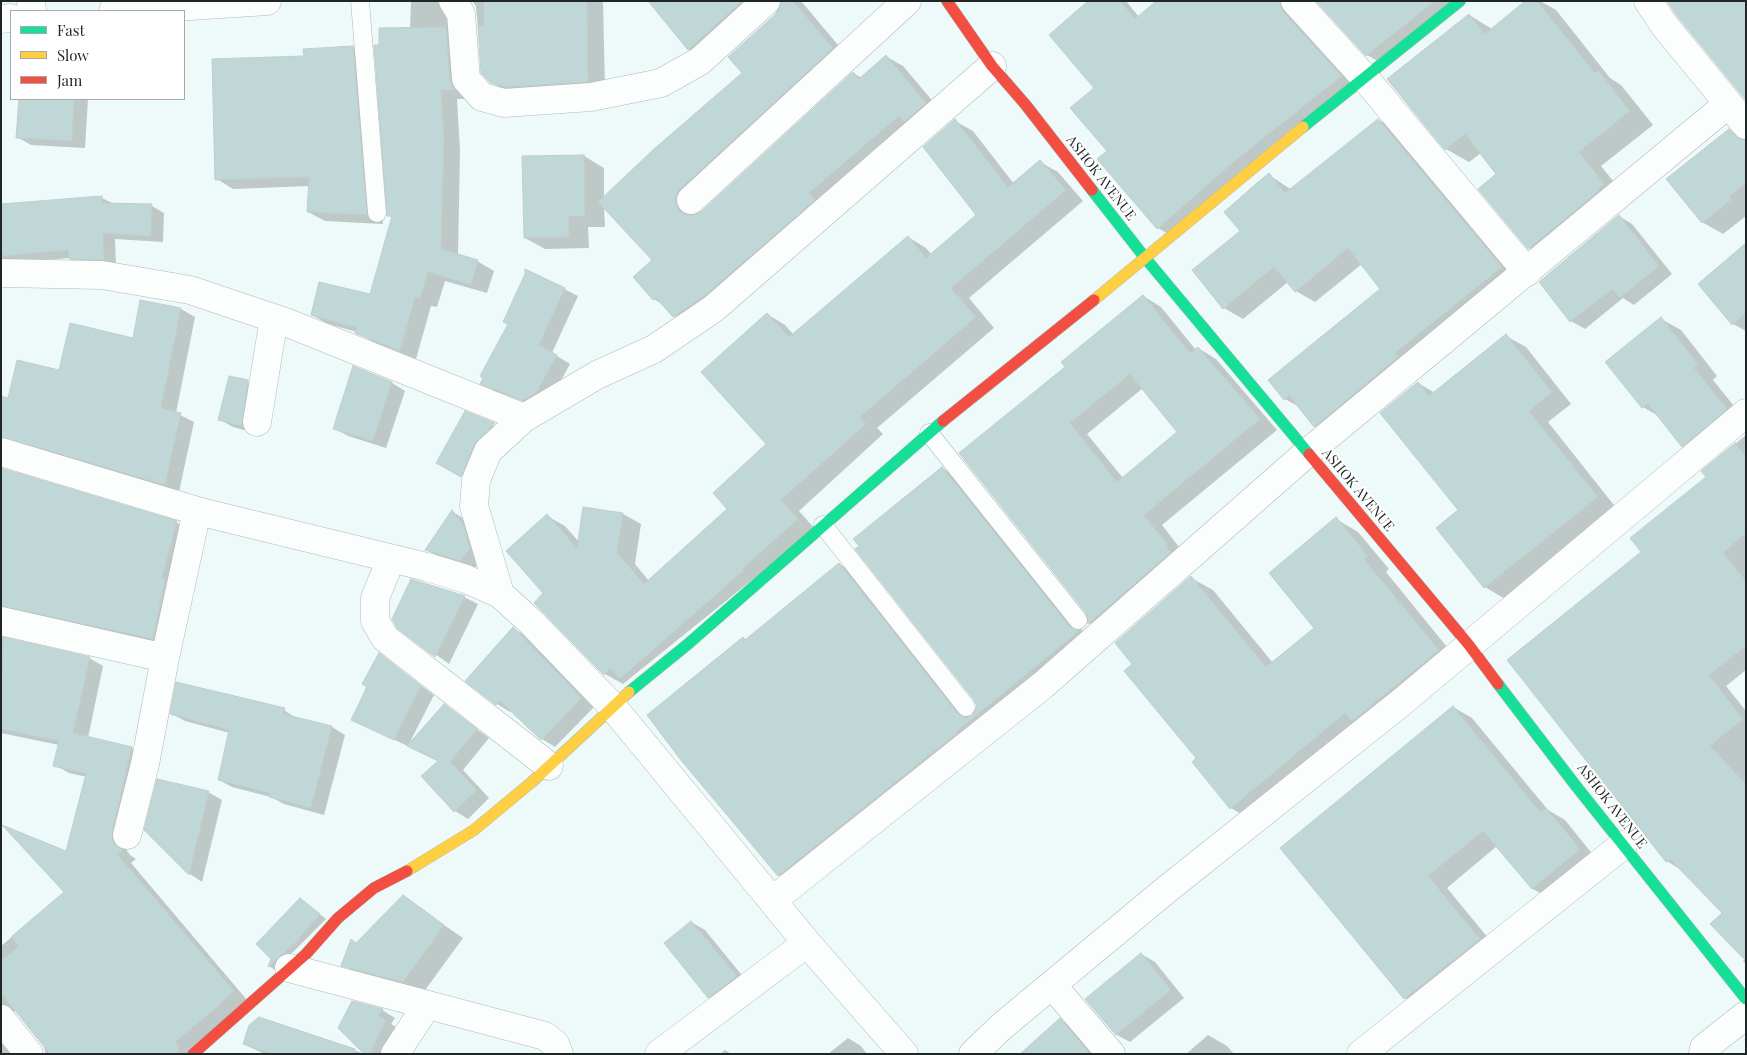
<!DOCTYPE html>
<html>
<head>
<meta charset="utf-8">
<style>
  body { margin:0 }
  #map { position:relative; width:1747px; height:1055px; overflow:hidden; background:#edfaf9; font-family:"Playfair Display",serif }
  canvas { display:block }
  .frame { position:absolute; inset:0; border:2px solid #1e2726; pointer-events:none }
  .legend { position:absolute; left:10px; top:10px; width:175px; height:90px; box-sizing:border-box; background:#fff; border:1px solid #a5a9a8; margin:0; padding:6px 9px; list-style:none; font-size:15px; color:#1e2726 }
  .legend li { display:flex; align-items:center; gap:10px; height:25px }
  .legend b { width:25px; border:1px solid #a5a9a8 }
</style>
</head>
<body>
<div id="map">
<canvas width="1747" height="1055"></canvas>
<div class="frame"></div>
<ul class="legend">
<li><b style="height:6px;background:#16e098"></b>Fast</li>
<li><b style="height:6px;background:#ffcf43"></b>Slow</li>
<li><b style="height:6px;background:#f24e42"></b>Jam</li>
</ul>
</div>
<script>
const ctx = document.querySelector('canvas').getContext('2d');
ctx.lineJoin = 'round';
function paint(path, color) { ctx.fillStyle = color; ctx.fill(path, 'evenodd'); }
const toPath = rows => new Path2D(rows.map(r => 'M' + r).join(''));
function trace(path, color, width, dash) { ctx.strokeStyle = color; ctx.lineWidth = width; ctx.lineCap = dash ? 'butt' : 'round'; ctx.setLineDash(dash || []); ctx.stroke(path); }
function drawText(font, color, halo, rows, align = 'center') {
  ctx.font = font + ' "Playfair Display",serif'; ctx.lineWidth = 4; ctx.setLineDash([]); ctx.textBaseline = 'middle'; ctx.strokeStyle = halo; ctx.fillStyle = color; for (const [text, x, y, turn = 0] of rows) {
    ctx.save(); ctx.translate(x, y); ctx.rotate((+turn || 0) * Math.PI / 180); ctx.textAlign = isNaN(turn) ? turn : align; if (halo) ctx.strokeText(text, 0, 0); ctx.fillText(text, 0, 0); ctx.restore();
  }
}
paint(toPath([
  [411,1,457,1,470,99,457,99,460,150,458,255,477,261,494,271,487,293,445,281,437,307,431,306,416,359,373,342,357,332,328,324,312,315,371,296,393,218,388,215,380,46,410,29],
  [472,1,603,1,605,90,508,92,491,82,482,72,476,6],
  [650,1,769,1,705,59,688,49],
  [782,1,801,1,849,58,692,213,694,217,702,213,853,73,862,78,887,57,903,66,942,112,691,325,674,316,665,306,654,299,635,277,654,260,604,207,605,227,588,227,589,248,545,249,525,238,584,156,604,168,604,198,744,74],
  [1090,1,1126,1,1139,17,1158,1,1297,1,1355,84,1172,236,1158,228,1108,151,1096,88],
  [1318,1,1459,1,1381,63,1367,55],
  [1527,1,1540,1,1556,10,1610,78,1621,85,1653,125,1601,166,1626,197,1552,262,1529,248,1480,189,1498,175,1481,153,1469,162,1446,149,1469,15,1492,29],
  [353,48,369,57,383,224,325,221,308,212,309,186,233,189,217,179,305,57],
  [20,99,88,99,85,148,31,145,17,137],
  [1379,120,1398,131,1521,278,1335,437,1315,426,1301,408,1285,399,1382,289,1362,264,1315,302,1296,291,1288,282,1243,319,1224,308,1242,231,1269,175,1292,190],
  [955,121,973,131,1014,184,1040,162,1058,172,1083,201,969,298,994,328,877,428,883,434,799,511,815,529,623,684,605,674,545,593,547,516,565,526,579,542,623,514,641,524,635,564,649,581,729,509,768,444,767,314,785,325,794,335,908,237,926,248,932,255,978,215],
  [1729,130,1746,140,1746,216,1723,234,1702,222],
  [102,198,114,204,152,206,164,213,163,242,115,239,116,266,82,265,69,258,1,264,1,206],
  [1619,216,1632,224,1672,274,1634,305,1623,298,1585,329,1571,321],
  [1746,247,1746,331,1733,324],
  [564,289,578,296,552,353,570,364,550,400,538,407,495,391,482,383,510,325],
  [1143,296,1161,307,1196,350,1198,348,1216,359,1277,430,1162,525,1186,556,1107,633,1089,623,1088,613,961,454,1067,367],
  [1143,388,1179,432,1123,478,1087,434],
  [181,309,195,317,176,413,194,422,179,492,1,453,1,397,9,399,60,371,133,339],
  [1661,319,1681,330,1717,376,1713,380,1746,421,1702,457,1682,446,1660,417,1643,407],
  [1506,336,1526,347,1571,404,1548,422,1617,509,1505,599,1485,587,1438,528,1460,511,1418,383,1435,393],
  [247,382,261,389,255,433,233,427,219,419],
  [392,383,405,391,386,448,348,436,334,428],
  [465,413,507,432,475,483,438,462],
  [1746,435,1746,670,1726,686,1746,711,1746,964,1743,961,1745,959,1724,913,1684,872,1667,861,1508,660,1643,552,1707,477,1703,471],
  [1,468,2,470,177,523,191,531,167,646,1,622],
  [942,468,961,479,1086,635,797,886,779,875,743,638,746,640,839,564,858,575,970,718,974,716,978,706],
  [453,512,466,520,483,556,475,568,440,558,427,550],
  [1336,519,1358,532,1389,569,1386,572,1460,663,1253,821,1231,808,1134,664,1191,578,1213,590,1273,663,1315,628],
  [464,597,478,604,449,664,398,627],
  [513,628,526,636,595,706,555,747,542,739,512,710,510,712,497,704,467,680],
  [1,637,89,658,103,666,88,738,132,748,146,756,126,840,126,849,130,855,136,859,131,863,247,1000,191,1054,46,1054,43,1044,16,1011,6,1014,1,1020,1,946,66,892,67,852,87,777,69,773,55,765,59,745,1,733],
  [379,655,434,695,410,742,444,706,489,738,463,770,489,798,468,819,455,811,439,761,353,720],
  [1453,707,1472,718,1548,810,1565,820,1598,861,1552,900,1533,889,1497,846,1447,888,1498,950,1424,1009,1405,998,1282,848],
  [284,710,297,719,332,727,345,735,324,815,284,804,271,797,232,787,219,780,230,733,185,721,172,714],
  [208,792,222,800,202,882,190,874,146,830],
  [403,897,463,938,423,993,362,977,343,965,357,944],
  [300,899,326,919,275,970,269,966,272,958],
  [691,922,705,930,749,984,723,1004,709,997],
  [1141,954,1155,962,1184,998,1130,1042,1117,1035],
  [352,1002,382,1010,395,1018,391,1024,399,1029,387,1054,366,1054],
  [259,1018,365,1054,265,1054,258,1051,244,1044],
  [1060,1020,1079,1031,1099,1054,1022,1054],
  [1,1035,15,1054,1,1054],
  [1208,1035,1227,1046,1234,1054,1186,1054],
  [848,1038,861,1046,867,1054,828,1054],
  [725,1050,731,1054,720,1054]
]), '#0003');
const building = toPath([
  [484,1,587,1,588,82,506,87,491,83,481,73,478,26,484,26,484,1],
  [648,1,742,1,688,50,648,1],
  [781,1,793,1,833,48,680,189,676,195,676,203,680,211,686,215,694,215,702,211,853,72,859,79,886,55,926,103,904,122,899,116,809,193,815,200,703,297,673,317,656,298,653,300,633,277,652,260,598,202,654,149,742,73,728,57,777,13,781,1],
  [1088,1,1120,1,1135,19,1156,1,1280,1,1283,12,1342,76,1237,159,1157,229,1097,159,1107,151,1070,108,1094,88,1049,35,1088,1],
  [1316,1,1435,1,1366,56,1316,1],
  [1525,1,1537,1,1595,73,1598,70,1630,111,1579,152,1604,184,1598,188,1600,190,1528,249,1478,189,1496,174,1465,134,1445,150,1387,79,1469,14,1485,34,1525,1],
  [1667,1,1746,1,1746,100,1677,16,1667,1],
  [446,27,450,80,455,90,441,90,444,140,441,249,478,260,471,285,428,272,420,299,415,297,400,351,355,333,357,328,311,315,319,282,370,294,392,216,387,216,374,45,379,45,379,28,446,27],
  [353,46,367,215,307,212,309,177,215,180,212,59,304,56,303,49,353,46],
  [19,99,74,99,72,141,16,138,19,99],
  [955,119,1008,187,1040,160,1066,190,951,288,976,317,860,417,866,424,781,500,798,519,742,569,744,570,620,679,610,668,604,675,534,603,543,593,506,551,547,514,577,548,583,507,623,513,617,553,644,584,727,509,713,493,766,444,701,372,767,313,789,337,908,236,926,258,976,215,923,147,955,119],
  [1378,119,1502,267,1395,353,1398,357,1314,427,1289,395,1284,400,1268,380,1380,289,1348,248,1295,292,1274,267,1223,309,1192,270,1240,231,1224,212,1257,183,1269,173,1285,193,1378,119],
  [1729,129,1740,139,1746,140,1746,183,1729,196,1732,199,1702,223,1666,179,1729,129],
  [584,155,585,216,569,216,569,237,524,238,522,156,584,155],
  [102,196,102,203,152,204,151,236,103,233,104,260,69,259,68,250,1,256,1,204,102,196],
  [1619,215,1659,266,1620,298,1612,289,1570,322,1539,282,1619,215],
  [1746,243,1746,313,1732,325,1698,284,1746,243],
  [525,269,565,288,539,345,557,355,536,393,523,400,480,384,483,378,480,376,508,324,503,322,525,274,525,269],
  [1143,295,1190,353,1198,347,1260,419,1144,515,1168,545,1166,547,1171,552,1088,624,1086,613,959,453,1065,367,1061,362,1143,295],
  [1130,374,1177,432,1117,482,1070,423,1130,374],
  [140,300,181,308,161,408,181,413,165,485,1,437,1,396,8,398,17,360,59,370,70,323,133,338,140,300],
  [1661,317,1698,364,1694,368,1727,409,1682,447,1648,404,1642,408,1605,362,1661,317],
  [1506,334,1552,392,1529,411,1598,497,1484,588,1436,528,1458,510,1380,413,1418,382,1429,396,1506,334],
  [353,366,392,382,373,441,333,429,353,366],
  [229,376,248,380,242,426,218,420,229,376],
  [465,411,495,423,474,445,461,477,436,463,465,411],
  [1735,443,1746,456,1746,533,1723,553,1746,581,1746,646,1709,675,1743,719,1710,746,1746,784,1746,961,1710,924,1722,913,1670,859,1666,862,1507,660,1641,552,1630,538,1706,477,1701,471,1735,443],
  [942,467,1070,627,1080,630,956,732,957,733,778,876,680,759,647,715,743,637,745,640,839,563,958,714,967,718,973,715,977,706,974,700,855,549,859,546,853,539,942,467],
  [1,468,177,521,162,578,165,579,153,639,1,606,1,468],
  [452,510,464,527,470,548,461,561,425,550,452,510],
  [1336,517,1368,556,1364,559,1439,650,1352,721,1345,713,1230,809,1192,762,1196,758,1124,671,1132,664,1115,643,1191,576,1266,667,1314,628,1269,573,1336,517],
  [411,579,465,596,435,657,397,628,392,619,411,579],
  [513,627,582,698,541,740,500,701,496,705,465,681,513,627],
  [3,637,90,657,73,733,132,747,112,831,112,840,116,846,123,850,118,855,234,991,220,1004,221,1004,175,1042,179,1047,178,1054,50,1054,1,993,1,961,19,946,11,937,64,892,2,825,66,851,86,774,53,766,59,741,1,729,3,637],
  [379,653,421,686,394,740,351,720,367,687,362,684,379,653],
  [176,682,285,708,283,714,332,726,311,808,269,797,270,793,218,780,229,730,170,714,176,682],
  [444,704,477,729,450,762,477,790,454,812,421,776,438,761,407,746,444,704],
  [1453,706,1540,812,1546,808,1580,849,1532,889,1483,831,1428,876,1480,939,1404,999,1280,848,1453,706],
  [157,779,209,791,189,875,144,830,157,779],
  [403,895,444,925,403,982,341,966,351,939,356,943,403,895],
  [300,898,320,914,295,943,268,967,271,959,256,944,300,898],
  [691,921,737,976,708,998,664,943,691,921],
  [1141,953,1171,990,1116,1035,1085,999,1141,953],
  [352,1001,383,1009,378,1016,386,1020,370,1054,364,1054,338,1028,352,1001],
  [259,1017,355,1049,354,1054,271,1054,243,1044,249,1025,259,1017],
  [1060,1018,1090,1054,1020,1054,1060,1018]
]);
paint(building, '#bfd8d7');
trace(building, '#c3cccc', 1);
const lane = toPath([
  [360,1,377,213],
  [929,433,1078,620],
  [823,525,966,707]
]);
const street = toPath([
  [31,1,32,11],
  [453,1,461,14,466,79,482,97,504,103,591,97,661,83,700,61,766,1],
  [1295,1,1364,77,1527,272],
  [1648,1,1664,25,1746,125],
  [113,11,267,1],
  [1,19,11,18],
  [691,200,907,1],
  [1,273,102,275,190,290,288,323,524,418],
  [257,422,274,318],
  [1,452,197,511,427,567,466,579,500,594,532,623,612,706,807,943,904,1054],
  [391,559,375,598,375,621,385,638,549,766],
  [500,594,474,506,476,480,488,451,524,418,597,375,654,349,713,309,992,66],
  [1,621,165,658],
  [127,835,145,764,165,658,197,511],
  [773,900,1043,685,1307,453,1728,104],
  [289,968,545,1036,555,1044,559,1054],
  [1052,985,1111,1054],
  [1,1019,29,1054],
  [395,1054,427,1005],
  [659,1054,807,943],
  [973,1054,1001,1027,1166,890,1403,701,1746,413],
  [1361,1054,1623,845],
  [1703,1054,1704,1048,1746,1015]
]);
const fast = toPath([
  [1303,127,1460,1],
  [1092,190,1146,259,1309,454],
  [1498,684,1576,786,1746,999],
  [629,692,688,644,943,421]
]);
const slow = toPath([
  [1094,300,1303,127],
  [407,871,474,830,533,781,629,692]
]);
const jam = toPath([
  [947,1,992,66,1025,104,1092,190],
  [943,421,1094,300],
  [1309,454,1469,645,1498,684],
  [193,1054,306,954,338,918,374,888,407,871]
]);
trace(lane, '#afb9b8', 19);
trace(street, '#afb9b8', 29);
trace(fast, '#afb9b8', 12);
trace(slow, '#afb9b8', 12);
trace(jam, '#afb9b8', 12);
trace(lane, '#fcfefe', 18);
trace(street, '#fcfefe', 28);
trace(fast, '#16e098', 11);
trace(slow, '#ffcf43', 11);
trace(jam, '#f24e42', 11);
drawText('14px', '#1e2726', '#fff', [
  ["ASHOK AVENUE",1101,178,52],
  ["ASHOK AVENUE",1358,490,50],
  ["ASHOK AVENUE",1612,806,52]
]);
</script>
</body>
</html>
